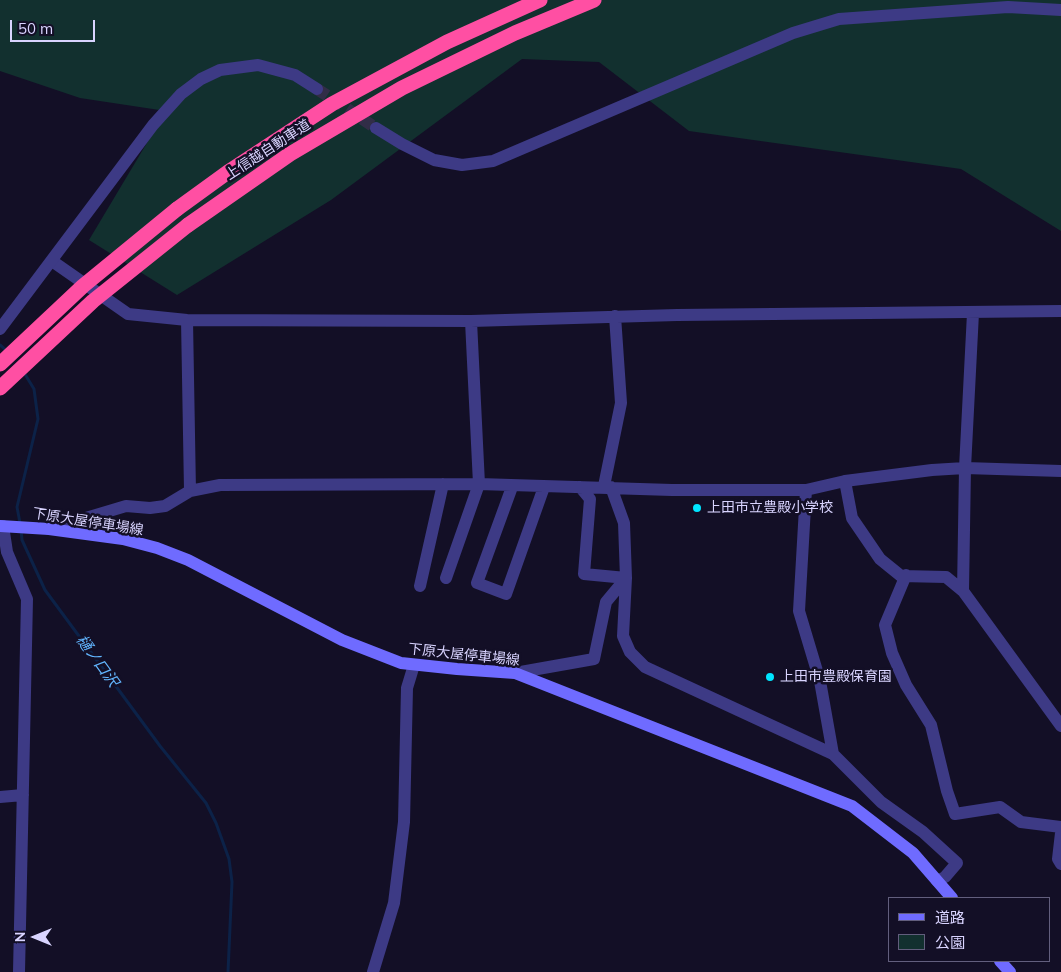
<!DOCTYPE html>
<html>
<head>
<meta charset="utf-8">
<style>
  body { margin:0 }
  #map { position:relative; width:1061px; height:972px; overflow:hidden; background:#130f26; font-family:Mulish,"Noto Sans JP",sans-serif }
  canvas { display:block }
  .legend { position:absolute; left:888px; top:897px; width:162px; height:65px; box-sizing:border-box; background:#130f26; border:1px solid #625e7d; margin:0; padding:6px 9px; list-style:none; font-size:15px; color:#d9d4ff }
  .legend li { display:flex; align-items:center; gap:10px; height:25px }
  .legend b { width:25px; border:1px solid #625e7d }
  .north { position:absolute; left:10px; top:912px; width:50px; height:50px; -webkit-text-stroke:4px #130f26; paint-order:stroke; rotate:270deg; font-size:14px; font-weight:700; line-height:20px; text-align:center; color:#d9d4ff }
  .north::after { content:''; display:block; margin:auto; width:18px; height:22px; background:#d9d4ff; clip-path:polygon(50% 0,100% 100%,50% 72%,0 100%) }
  .scale { position:absolute; left:10px; top:20px; width:85px; height:22px; box-sizing:border-box; border:2px solid #d9d4ff; border-top:0; padding-left:6px; font-size:15px; line-height:18px; white-space:nowrap; color:#d9d4ff; -webkit-text-stroke:4px #130f26; paint-order:stroke }
</style>
</head>
<body>
<div id="map">
<canvas width="1061" height="972"></canvas>
<ul class="legend">
<li><b style="height:6px;background:#6f6bff"></b>道路</li>
<li><b style="height:14px;background:#12302f"></b>公園</li>
</ul>
<div class="north">N</div>
<div class="scale">50 m</div>
</div>
<script>
const ctx = document.querySelector('canvas').getContext('2d');
ctx.lineJoin = 'round';
function paint(path, color) { ctx.fillStyle = color; ctx.fill(path, 'evenodd'); }
const toPath = rows => new Path2D(rows.map(r => 'M' + r).join(''));
function trace(path, color, width, dash) { ctx.strokeStyle = color; ctx.lineWidth = width; ctx.lineCap = dash ? 'butt' : 'round'; ctx.setLineDash(dash || []); ctx.stroke(path); }
function drawText(font, color, halo, rows, align = 'center') {
  ctx.font = font + ' Mulish,"Noto Sans JP",sans-serif'; ctx.lineWidth = 5; ctx.setLineDash([]); ctx.textBaseline = 'middle'; ctx.strokeStyle = halo; ctx.fillStyle = color; for (const [text, x, y, turn = 0] of rows) {
    ctx.save(); ctx.translate(x, y); ctx.rotate((+turn || 0) * Math.PI / 180); ctx.textAlign = isNaN(turn) ? turn : align; if (halo) ctx.strokeText(text, 0, 0); ctx.fillText(text, 0, 0); ctx.restore();
  }
}
paint(toPath([
  [0,0,1061,0,1061,231,961,169,689,131,599,62,522,59,331,200,177,295,89,240,166,111,80,98,0,71]
]), '#12302f');
trace(toPath([
  [0,345,7,351],
  [20,523,17,507,38,419,34,389,23,371],
  [21,530,22,540,45,590,160,746,206,803,216,823,229,859,232,882,228,972]
]), '#0c2248', 3);
trace(toPath([
  [317,89,376,128]
]), '#312d47', 12, [12, 6]);
trace(toPath([
  [52,261,128,314,187,320,471,321,677,315,1061,311],
  [187,320,190,491],
  [845,481,852,518,880,559,901,576,946,577,963,591,1061,726],
  [604,486,621,403,615,316],
  [512,487,477,583,506,594,544,487],
  [580,487,590,499,584,574,626,578],
  [611,487,624,523,626,578,623,636,630,652,645,667,833,754],
  [806,490,799,611,820,681,833,754,881,802,923,832,957,863,945,877,937,881],
  [3,526,7,552,27,599,19,972],
  [49,529,126,506,150,508,165,506,190,491,220,485,479,484,672,490,806,490,845,481,932,470,965,468,1061,471],
  [906,575,885,625,892,653,906,685,931,725,947,791,955,814,1000,807,1021,822,1061,827],
  [446,578,479,484,471,321],
  [420,586,443,484],
  [963,591,965,468,973,313],
  [515,673,594,659,606,602,626,578],
  [0,797,23,795],
  [1061,833,1058,859,1061,864],
  [373,972,394,903,404,822,407,688,414,665]
]), '#3d3a85', 12);
trace(toPath([
  [376,128,402,144,434,160,462,165,493,161,793,33,839,19,1008,7,1061,10],
  [0,329,153,125,181,94,201,79,220,70,258,65,295,75,317,89]
]), '#3d3a85', 12);
trace(toPath([
  [0,526,49,529,123,539,157,548,188,560,342,640,401,663,457,669,515,673,852,806,913,853,952,898],
  [1000,961,1010,972]
]), '#6f6bff', 12);
trace(toPath([
  [177,209,228,172,332,104,447,42,540,0],
  [188,225,290,154,402,88,515,33,594,0]
]), '#ff4fa3', 15);
trace(toPath([
  [0,364,83,286,177,209],
  [0,388,93,301,188,225]
]), '#ff4fa3', 15);
for (const [x, y, r, color] of [
  [697,508,5,"#00e5ff"],
  [770,677,5,"#00e5ff"]
]) { const dot = new Path2D(); dot.arc(x, y, r, 0, 2 * Math.PI); ctx.fillStyle = color; ctx.fill(dot); trace(dot, '#130f26', 2); }
drawText('14px', '#d9d4ff', '#130f26', [
  ["上信越自動車道",268,150,-33],
  ["下原大屋停車場線",88,522,9],
  ["下原大屋停車場線",464,655,6]
]);
drawText('14px', '#d9d4ff', '#130f26', [
  ["上田市立豊殿小学校",707,508],
  ["上田市豊殿保育園",780,677]
], 'left');
drawText('italic 15px', '#62b6ff', '#130f26', [
  ["樋ノ口沢",97,661,54]
]);
</script>
</body>
</html>
